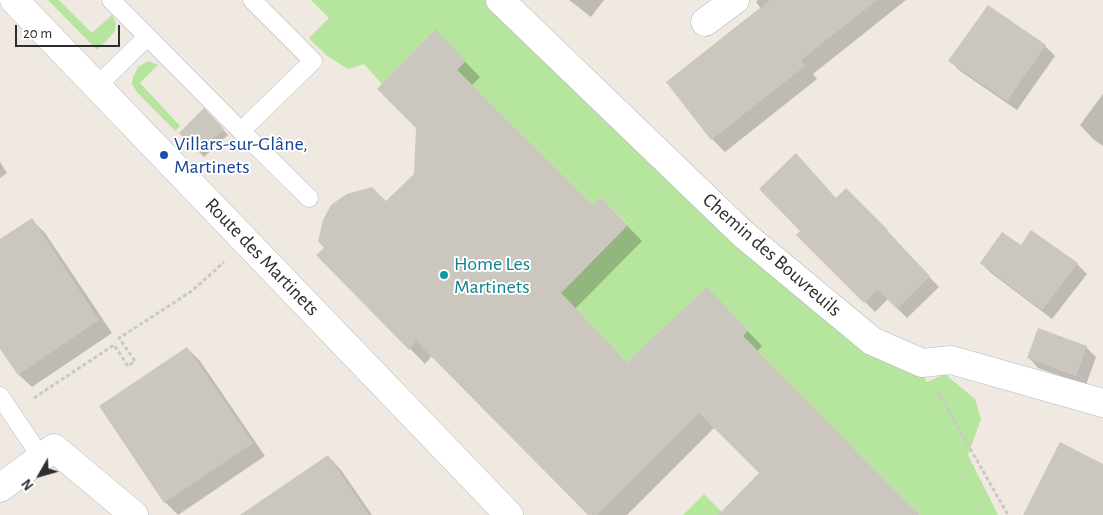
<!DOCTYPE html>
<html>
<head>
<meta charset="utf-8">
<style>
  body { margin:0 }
  #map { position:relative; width:1103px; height:515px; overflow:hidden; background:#efe9e1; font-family:"Alegreya Sans",sans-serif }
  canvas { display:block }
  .north { position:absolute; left:15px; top:450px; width:50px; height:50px; -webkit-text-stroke:4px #fff; paint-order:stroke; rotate:232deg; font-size:14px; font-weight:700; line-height:20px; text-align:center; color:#2e2e2e }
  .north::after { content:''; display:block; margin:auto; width:18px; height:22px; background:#2e2e2e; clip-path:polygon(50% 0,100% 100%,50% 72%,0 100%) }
  .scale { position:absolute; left:15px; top:25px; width:105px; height:22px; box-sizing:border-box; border:2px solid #2e2e2e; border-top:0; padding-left:6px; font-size:15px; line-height:18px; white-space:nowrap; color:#2e2e2e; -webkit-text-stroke:4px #fff; paint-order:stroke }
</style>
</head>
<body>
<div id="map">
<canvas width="1103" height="515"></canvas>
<div class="north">N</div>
<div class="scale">20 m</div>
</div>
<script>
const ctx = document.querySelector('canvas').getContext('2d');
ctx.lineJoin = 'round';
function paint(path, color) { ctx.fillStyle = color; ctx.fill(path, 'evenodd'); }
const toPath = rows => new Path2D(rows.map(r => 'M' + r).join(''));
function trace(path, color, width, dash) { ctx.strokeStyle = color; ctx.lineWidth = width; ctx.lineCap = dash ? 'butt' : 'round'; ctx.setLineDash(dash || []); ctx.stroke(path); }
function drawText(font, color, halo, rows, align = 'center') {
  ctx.font = font + ' "Alegreya Sans",sans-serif'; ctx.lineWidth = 4; ctx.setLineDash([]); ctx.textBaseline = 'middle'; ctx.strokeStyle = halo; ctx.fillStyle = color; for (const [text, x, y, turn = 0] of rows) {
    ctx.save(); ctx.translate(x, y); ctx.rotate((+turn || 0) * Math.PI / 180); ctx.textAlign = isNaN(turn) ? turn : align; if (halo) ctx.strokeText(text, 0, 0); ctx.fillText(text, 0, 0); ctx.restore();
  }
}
paint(toPath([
  [48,0,59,0,92,33,112,15,116,23,115,31,109,38,97,50],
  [311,0,493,0,920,370,927,382,945,374,975,399,981,419,968,455,998,515,920,515,743,336,748,330,707,288,627,362,548,280,570,284,628,224,601,197,593,205,457,70,435,29,382,84,364,64,348,69,326,55,309,38,329,18],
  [148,61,158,65,140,83,180,126,175,131,136,91,132,84,133,77,138,67],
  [704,494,725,515,683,515]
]), '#b6e59e');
paint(toPath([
  [569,0,604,0,591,17],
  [758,0,906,0,813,74,817,79,725,152,712,139,668,82,761,9,756,2],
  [988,6,1045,46,1055,56,1017,110,960,71,950,61],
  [435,31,480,77,471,86,593,207,601,199,642,241,575,309,627,364,707,289,762,346,757,352,918,515,727,515,761,473,715,427,627,515,590,515,432,356,425,364,318,255,386,203,415,174],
  [1103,94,1103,146,1093,139,1080,125],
  [204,110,228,135,204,157,181,133],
  [0,162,7,173,0,178],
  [846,189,897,241,896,242,939,287,907,318,888,299,875,312,798,235],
  [32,220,45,233,112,333,32,387,18,374,0,346,0,241],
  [1032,231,1077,264,1087,274,1052,319,991,273,981,263,1021,246],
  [1086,347,1096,357,1086,385,1038,368,1029,358],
  [187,348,200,361,265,456,178,515,165,502],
  [328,456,341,470,372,515,242,515]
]), '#0003');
paint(toPath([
  [770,0,877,0,801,60,805,66,711,140,666,82],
  [988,5,1046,45,1007,101,948,61],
  [435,29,466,61,457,70,593,205,601,197,628,225,561,293,627,362,707,287,748,330,743,336,920,515,718,515,759,473,699,413,597,515,588,515,416,341,409,350,316,255,324,248,318,241,323,220,331,205,335,202,347,194,372,187,386,201,414,174,416,128,377,89],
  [204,108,224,129,199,153,179,133],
  [796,153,836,198,846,188,888,230,887,231,930,276,897,309,878,290,864,303,796,235,800,231,759,189],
  [32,218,99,320,18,375,0,349,0,239],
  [1031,230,1078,263,1042,310,980,263,1002,232,1021,245],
  [1038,328,1087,346,1076,376,1027,358],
  [187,347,253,443,164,503,99,406],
  [1060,442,1103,464,1103,515,1023,515],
  [328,455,369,515,240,515]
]), '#cbc7bf');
const lane = toPath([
  [111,0,241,131,313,61,252,0],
  [97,86,147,37],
  [241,131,309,198],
  [0,396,41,457]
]);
const street = toPath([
  [14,0,509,515],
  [500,0,743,234,872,341,922,363,951,360,1103,403],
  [705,22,735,0],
  [0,488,54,448,134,515]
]);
trace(lane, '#b4b7c1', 19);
trace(street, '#b4b7c1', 29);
trace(toPath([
  [938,392,1008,515],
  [34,398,114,345,128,366,135,361,119,338,192,291,224,262]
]), '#c9c9c9', 3, [4, 2.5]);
trace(lane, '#fff', 18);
trace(street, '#fff', 28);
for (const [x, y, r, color] of [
  [164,155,5,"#1a4fb4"],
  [444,275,5,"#0f9aa8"]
]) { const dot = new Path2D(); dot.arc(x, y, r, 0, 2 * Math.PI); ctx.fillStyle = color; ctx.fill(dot); trace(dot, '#fff', 2); }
drawText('20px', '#164399', '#fff', [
  ["Villars-sur-Glâne,",174,144],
  ["Martinets",174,167]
], 'left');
drawText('20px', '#2e2e2e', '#fff', [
  ["Chemin des Bouvreuils",772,255,41],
  ["Route des Martinets",262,257,46]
]);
drawText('20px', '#0d838f', '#fff', [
  ["Home Les",454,264],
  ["Martinets",454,287]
], 'left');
</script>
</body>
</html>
